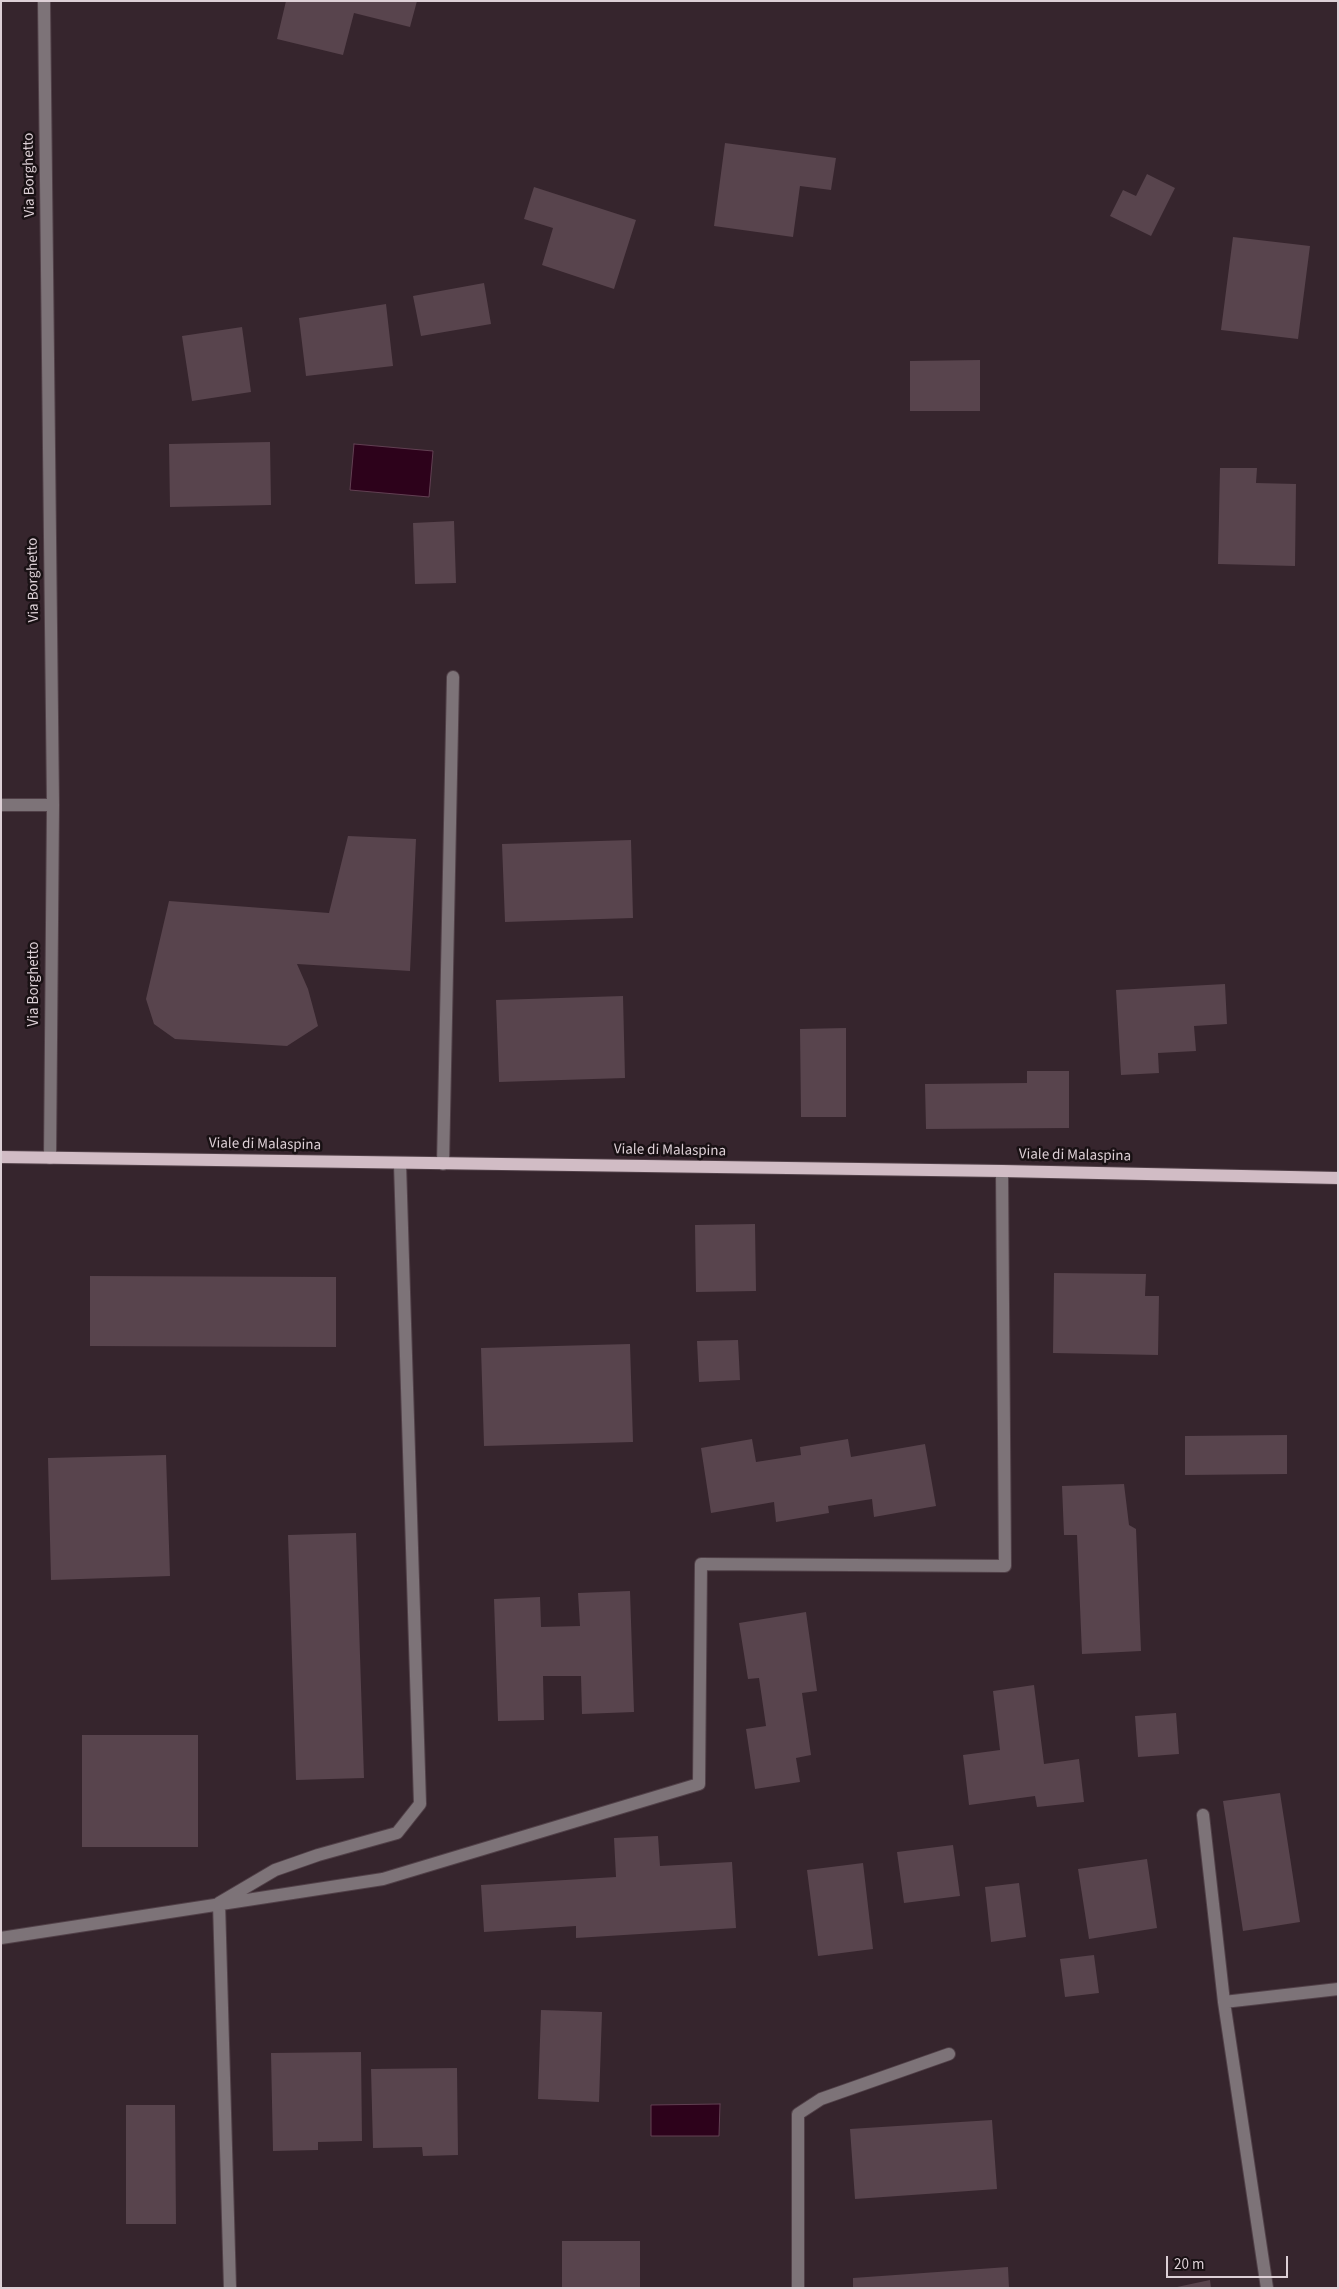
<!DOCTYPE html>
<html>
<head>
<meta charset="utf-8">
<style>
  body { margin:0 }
  #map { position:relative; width:1339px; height:2289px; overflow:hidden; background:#36252d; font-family:"Source Sans 3",sans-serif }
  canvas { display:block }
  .frame { position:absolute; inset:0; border:2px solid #ddd0d6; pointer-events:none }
  .scale { position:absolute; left:1166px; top:2256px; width:122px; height:22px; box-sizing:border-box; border:2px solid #ddd0d6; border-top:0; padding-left:6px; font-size:15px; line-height:18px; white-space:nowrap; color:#ddd0d6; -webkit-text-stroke:4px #191114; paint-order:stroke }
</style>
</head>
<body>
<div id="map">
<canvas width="1339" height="2289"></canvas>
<div class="frame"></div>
<div class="scale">20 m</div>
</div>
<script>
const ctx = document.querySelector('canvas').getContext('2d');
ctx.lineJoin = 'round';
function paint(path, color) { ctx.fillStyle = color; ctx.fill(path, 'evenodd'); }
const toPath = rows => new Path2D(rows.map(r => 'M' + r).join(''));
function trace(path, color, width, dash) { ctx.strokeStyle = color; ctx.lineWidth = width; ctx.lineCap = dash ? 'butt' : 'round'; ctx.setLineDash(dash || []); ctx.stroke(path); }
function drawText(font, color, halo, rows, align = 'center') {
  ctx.font = font + ' "Source Sans 3",sans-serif'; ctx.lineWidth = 5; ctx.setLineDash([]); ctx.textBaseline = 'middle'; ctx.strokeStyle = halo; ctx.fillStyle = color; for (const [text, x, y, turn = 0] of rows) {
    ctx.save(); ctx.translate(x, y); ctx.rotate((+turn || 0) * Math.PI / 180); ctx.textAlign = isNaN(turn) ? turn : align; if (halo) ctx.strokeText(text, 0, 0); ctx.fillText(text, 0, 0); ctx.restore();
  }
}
const water = toPath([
  [354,444,433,451,429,497,350,490,354,444],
  [720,2104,719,2136,651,2136,651,2105,720,2104]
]);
paint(water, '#2d021b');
trace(water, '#624053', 1);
paint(toPath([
  [286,1,417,1,410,27,354,13,343,55,277,39],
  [725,143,836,158,831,190,800,186,793,237,714,226],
  [1147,174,1175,188,1151,236,1110,216,1123,190,1136,196],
  [534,187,636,220,614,289,542,265,553,228,524,219],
  [1233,237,1310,246,1298,339,1221,330],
  [484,283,491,324,421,336,413,296],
  [386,304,393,366,306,376,299,318],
  [242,327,251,392,192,401,182,336],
  [980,360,980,411,910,411,910,361],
  [270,442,271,505,170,507,169,444],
  [1220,468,1257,468,1256,483,1296,484,1295,566,1218,564],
  [454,521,456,583,415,584,413,523],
  [348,836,416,839,410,971,297,964,308,989,318,1026,287,1046,175,1039,154,1024,146,999,169,901,329,913],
  [631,840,633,918,505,922,502,844],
  [1225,984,1227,1024,1194,1026,1196,1051,1158,1053,1159,1073,1121,1075,1116,990],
  [623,996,625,1078,499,1082,496,1000],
  [846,1028,846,1117,801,1117,800,1029],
  [1027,1071,1069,1071,1069,1128,926,1129,925,1084,1027,1083],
  [755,1224,756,1291,696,1292,695,1225],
  [1054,1273,1146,1274,1145,1296,1159,1296,1158,1355,1053,1353],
  [90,1276,336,1277,336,1347,90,1346],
  [738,1340,740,1380,699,1382,697,1341],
  [630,1344,633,1442,484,1446,481,1348],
  [1287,1435,1287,1474,1185,1475,1185,1436],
  [752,1439,756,1462,801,1455,800,1447,848,1439,851,1457,925,1444,936,1506,874,1517,872,1499,828,1506,829,1513,776,1522,774,1502,711,1513,701,1448],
  [166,1455,170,1576,51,1580,48,1458],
  [1124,1484,1129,1525,1136,1529,1141,1651,1082,1654,1077,1535,1064,1535,1062,1486],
  [356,1533,364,1778,296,1780,288,1535],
  [630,1591,634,1712,582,1714,581,1676,543,1676,544,1720,498,1721,494,1599,540,1597,541,1627,580,1626,578,1593],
  [806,1612,817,1691,802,1693,811,1755,796,1758,800,1782,755,1789,746,1729,766,1726,759,1678,748,1679,739,1623],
  [1034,1685,1044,1764,1079,1759,1084,1802,1037,1807,1035,1796,969,1805,963,1755,1000,1750,993,1691],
  [1176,1713,1179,1754,1138,1757,1135,1716],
  [82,1735,198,1735,198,1847,82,1847],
  [1280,1793,1300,1922,1243,1931,1223,1801],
  [658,1836,660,1866,732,1862,736,1928,576,1938,576,1926,484,1932,481,1885,616,1877,614,1838],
  [953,1845,960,1896,904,1903,897,1852],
  [1147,1859,1157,1928,1089,1939,1078,1869],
  [863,1863,873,1949,818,1956,807,1870],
  [1019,1883,1026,1937,991,1942,985,1887],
  [1094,1955,1099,1993,1065,1997,1060,1959],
  [541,2010,602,2012,599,2102,538,2099],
  [361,2052,362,2141,318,2142,318,2150,273,2151,271,2053],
  [457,2068,458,2155,423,2156,422,2147,373,2148,371,2069],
  [126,2105,175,2105,176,2224,126,2224],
  [992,2120,997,2189,855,2199,850,2129],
  [562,2241,640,2241,640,2288,562,2288],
  [1008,2267,1009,2288,853,2288,853,2278],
  [1210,2280,1211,2288,1177,2288,1177,2287]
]), '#58444d');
const minor = toPath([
  [44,1,53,805,50,1158],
  [1,805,53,805],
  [443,1164,453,677],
  [1203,1815,1224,2002],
  [1,1938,383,1879,699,1784,701,1564,1005,1566,1002,1171],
  [230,2288,219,1903,275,1870,318,1855,397,1833,420,1804,400,1164],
  [798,2288,798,2114,821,2099,949,2054],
  [1267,2288,1224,2002,1338,1989]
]);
const major = toPath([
  [1,1157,1002,1171,1338,1178]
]);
trace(minor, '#514048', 14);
trace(major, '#514048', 14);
trace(minor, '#7d7378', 12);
trace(major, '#d1bcc5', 12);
drawText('15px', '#ddd0d6', '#191114', [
  ["Via Borghetto",30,175,-91],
  ["Via Borghetto",34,580,-91],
  ["Via Borghetto",35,984,-90],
  ["Viale di Malaspina",265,1145,1],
  ["Viale di Malaspina",670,1151,1],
  ["Viale di Malaspina",1075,1156,1]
]);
</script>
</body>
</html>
